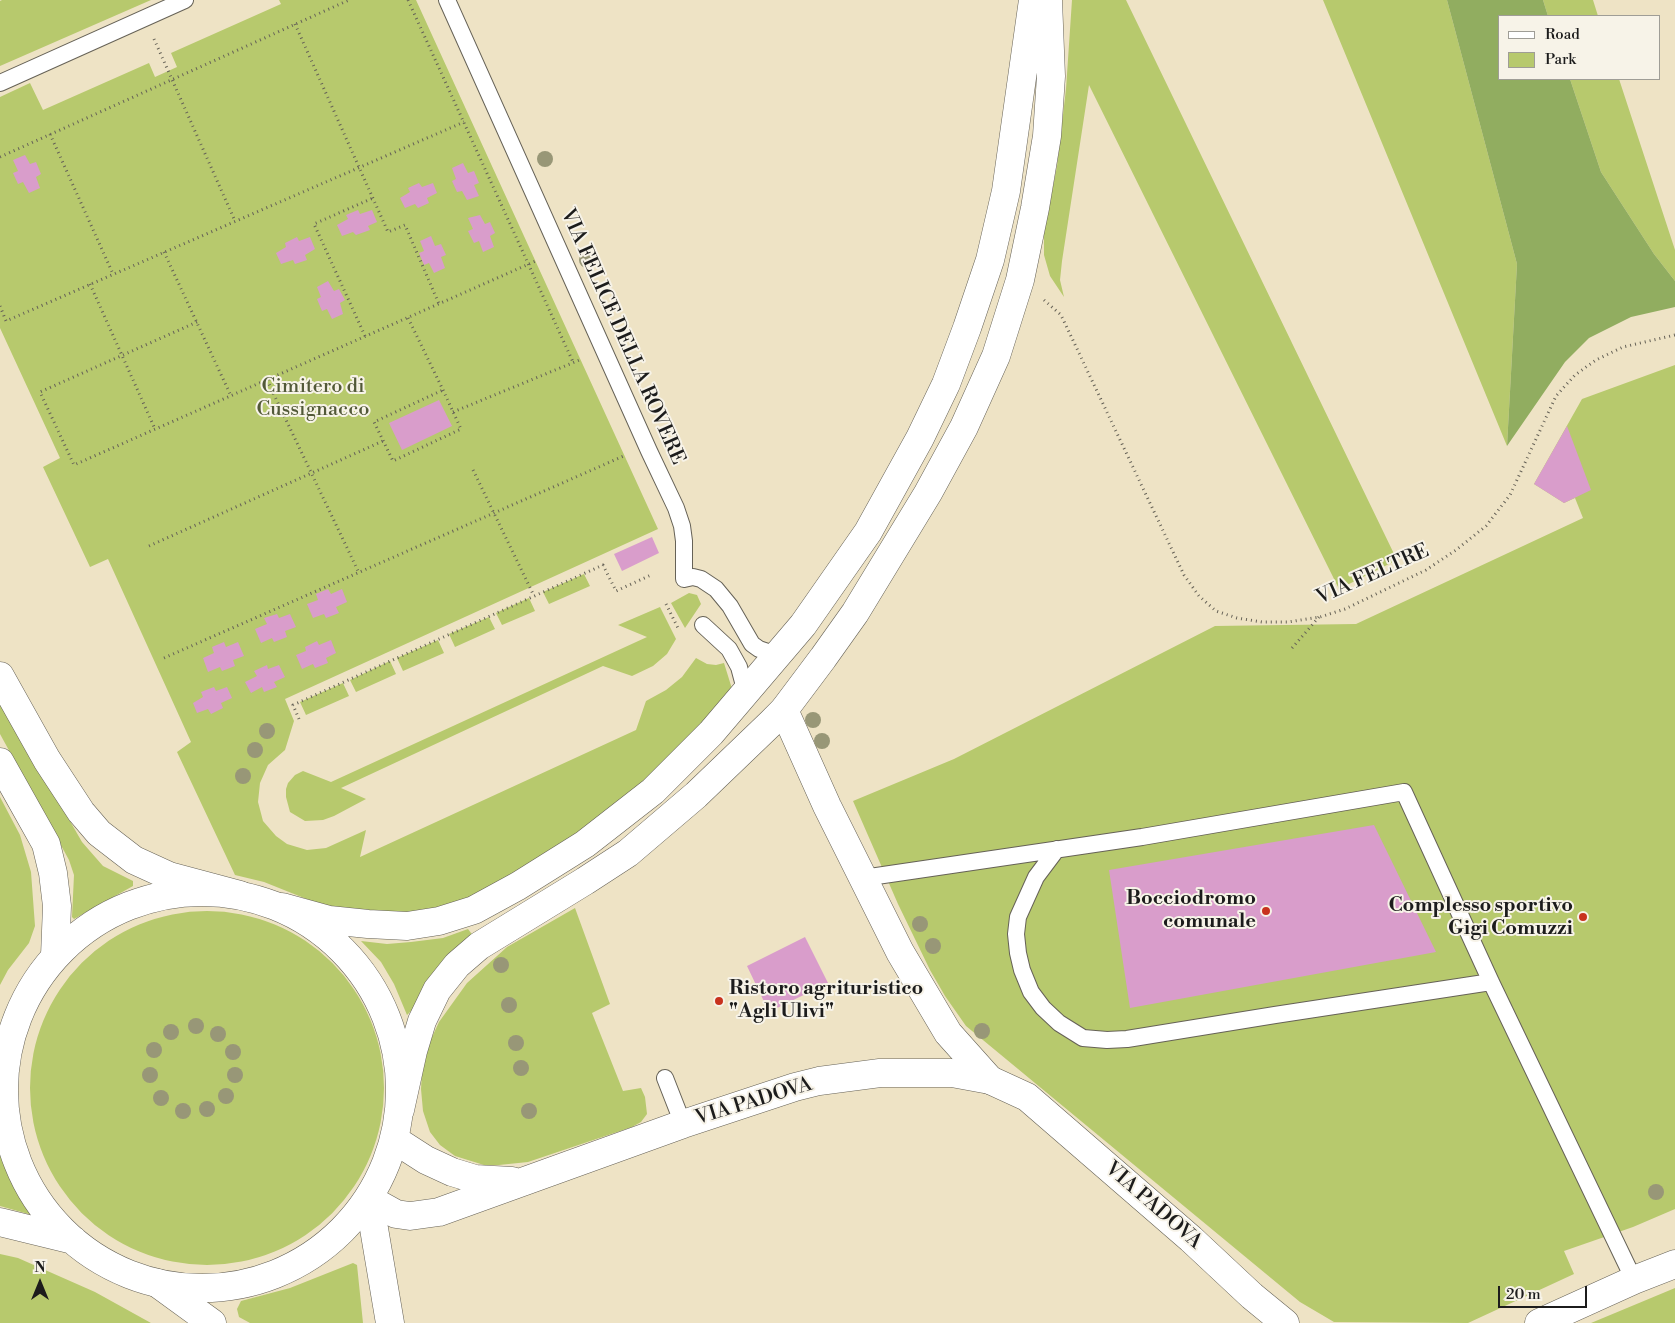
<!DOCTYPE html>
<html>
<head>
<meta charset="utf-8">
<style>
  body { margin:0 }
  #map { position:relative; width:1675px; height:1323px; overflow:hidden; background:#eee3c5; font-family:"Libre Bodoni",serif }
  canvas { display:block }
  .legend { position:absolute; left:1498px; top:15px; width:162px; height:65px; box-sizing:border-box; background:#f7f3e8; border:1px solid #9f9d96; margin:0; padding:6px 9px; list-style:none; font-size:15px; color:#1c1c1c }
  .legend li { display:flex; align-items:center; gap:10px; height:25px }
  .legend b { width:25px; border:1px solid #9f9d96 }
  .north { position:absolute; left:15px; top:1258px; width:50px; height:50px; -webkit-text-stroke:4px #f7f3e8; paint-order:stroke; rotate:0deg; font-size:14px; font-weight:700; line-height:20px; text-align:center; color:#1c1c1c }
  .north::after { content:''; display:block; margin:auto; width:18px; height:22px; background:#1c1c1c; clip-path:polygon(50% 0,100% 100%,50% 72%,0 100%) }
  .scale { position:absolute; left:1498px; top:1286px; width:89px; height:22px; box-sizing:border-box; border:2px solid #1c1c1c; border-top:0; padding-left:6px; font-size:15px; line-height:18px; white-space:nowrap; color:#1c1c1c; -webkit-text-stroke:4px #f7f3e8; paint-order:stroke }
</style>
</head>
<body>
<div id="map">
<canvas width="1675" height="1323"></canvas>
<ul class="legend">
<li><b style="height:6px;background:#fff"></b>Road</li>
<li><b style="height:14px;background:#b7c96d"></b>Park</li>
</ul>
<div class="north">N</div>
<div class="scale">20 m</div>
</div>
<script>
const ctx = document.querySelector('canvas').getContext('2d');
ctx.lineJoin = 'round';
function paint(path, color) { ctx.fillStyle = color; ctx.fill(path, 'evenodd'); }
const toPath = rows => new Path2D(rows.map(r => 'M' + r).join(''));
function trace(path, color, width, dash) { ctx.strokeStyle = color; ctx.lineWidth = width; ctx.lineCap = dash ? 'butt' : 'round'; ctx.setLineDash(dash || []); ctx.stroke(path); }
function drawText(font, color, halo, rows, align = 'center') {
  ctx.font = font + ' "Libre Bodoni",serif'; ctx.lineWidth = 4; ctx.setLineDash([]); ctx.textBaseline = 'middle'; ctx.strokeStyle = halo; ctx.fillStyle = color; for (const [text, x, y, turn = 0] of rows) {
    ctx.save(); ctx.translate(x, y); ctx.rotate((+turn || 0) * Math.PI / 180); ctx.textAlign = isNaN(turn) ? turn : align; if (halo) ctx.strokeText(text, 0, 0); ctx.fillText(text, 0, 0); ctx.restore();
  }
}
paint(toPath([
  [2,0,151,0,0,66,0,1],
  [279,0,416,0,658,529,285,699,294,721,285,750,268,765,260,783,258,802,263,821,276,836,287,844,307,850,326,848,366,830,360,857,636,730,646,701,666,690,682,677,696,658,707,664,716,665,724,663,733,692,647,779,589,825,530,864,482,893,449,907,414,915,329,908,264,882,235,875,177,752,191,742,108,559,90,567,43,467,60,458,0,328,0,97,30,83,43,110,149,63,155,77,177,67,171,53,281,4],
  [1072,0,1126,0,1397,560,1339,589,1089,85,1062,261,1060,280,1064,297,1050,276,1044,255,1044,233,1057,166,1066,89],
  [1323,0,1447,0,1517,264,1507,446],
  [1543,0,1593,0,1598,16,1548,16],
  [1570,79,1619,79,1675,250,1675,281,1654,254,1601,172],
  [1675,365,1675,1209,1633,1227,1564,1251,1574,1274,1468,1323,1334,1322,1300,1302,966,1026,945,996,930,970,898,904,853,801,954,759,1215,626,1356,624,1583,518,1575,498,1564,503,1534,484,1582,399],
  [584,574,590,586,549,604,543,592],
  [689,593,697,595,701,604,685,628,671,603],
  [529,598,535,611,502,625,496,613],
  [660,607,676,639,667,654,653,666,632,676,603,666,341,788,366,799,334,816,323,820,305,821,290,812,286,797,286,789,288,783,295,775,303,771,331,782,647,637,618,625],
  [489,617,495,629,455,647,449,634],
  [438,640,444,653,403,671,397,658],
  [390,661,396,674,356,692,350,680],
  [343,683,349,696,306,715,300,702],
  [0,699,82,842,103,866,133,881,133,886,74,919,72,917,74,875,69,860,0,734],
  [0,797,20,835,31,872,35,926,29,943,8,970,0,985],
  [575,908,610,1004,592,1013,623,1091,641,1088,645,1097,647,1114,641,1122,632,1127,528,1162,499,1165,484,1165,455,1156,440,1145,430,1132,423,1111,421,1089,422,1071,427,1048,439,1022,467,983,507,947],
  '30 1088a177 177 0 1 1 354 0a177 177 0 1 1-354 0Z',
  [468,929,474,937,437,968,423,987,413,1009,407,1015,394,984,381,962,361,941,387,944,411,942,443,938],
  [0,1142,13,1177,29,1204,32,1215,0,1206],
  [0,1254,18,1258,95,1292,151,1323,0,1323],
  [353,1263,357,1265,363,1323,250,1323,239,1317,237,1309,241,1301,290,1288],
  [1675,1288,1675,1323,1591,1323]
]), '#b7c96d');
paint(toPath([
  [1447,0,1543,0,1548,16,1499,16,1499,79,1570,79,1601,172,1654,254,1675,281,1675,307,1631,317,1589,338,1565,362,1507,446,1517,264]
]), '#91ad60');
paint(toPath([
  [25,155,30,164,36,162,41,174,36,177,40,188,29,193,23,182,18,184,13,173,18,171,13,160],
  [463,163,468,173,474,171,479,183,474,185,479,196,467,200,462,191,457,192,452,181,456,179,452,168],
  [419,183,422,187,433,183,437,193,427,198,429,203,418,208,415,204,405,208,400,198,410,192,408,188],
  [358,210,360,214,372,210,377,222,368,226,370,230,356,235,353,232,342,236,337,225,348,219,346,215],
  [480,215,485,224,490,222,495,233,490,236,494,247,483,252,479,241,474,243,468,231,473,229,468,218],
  [431,236,435,246,441,244,446,255,441,257,445,268,434,273,429,263,424,265,419,253,424,251,420,241],
  [297,237,299,241,310,237,315,249,305,255,307,260,295,264,293,260,281,264,276,253,286,247,285,243],
  [328,281,334,291,339,289,345,300,340,303,343,314,332,319,327,309,322,311,317,299,321,297,317,287],
  [439,400,452,426,402,450,389,423],
  [1567,426,1591,490,1564,503,1534,484],
  [652,537,659,553,622,571,614,554],
  [328,589,331,594,342,589,347,602,336,607,339,613,326,618,324,614,313,618,307,604,318,600,316,594],
  [277,614,279,618,290,614,296,627,285,631,287,637,274,642,272,638,261,643,255,629,267,624,264,618],
  [331,640,336,653,326,658,328,663,315,668,313,664,302,669,296,655,306,651,305,647,317,641,319,645],
  [224,642,226,647,238,642,244,656,233,660,235,666,222,671,220,667,208,672,203,658,214,653,212,647],
  [267,665,268,669,279,665,285,677,274,682,277,687,264,692,262,687,251,693,245,682,257,676,254,671],
  [214,687,216,691,227,687,232,698,221,703,223,708,211,714,208,709,197,713,193,703,203,697,201,692],
  [1374,825,1436,952,1130,1008,1109,870],
  [805,937,828,983,769,1012,747,966]
]), '#d99dcb');
const service = toPath([
  [447,0,649,451,676,508,682,526,684,541,684,579,693,577,701,579,716,589,730,606,752,644,759,649,777,655],
  [0,83,185,0],
  [703,625,729,649,739,667,743,682,744,695],
  [1057,849,1036,877,1018,917,1016,934,1018,953,1022,970,1031,992,1043,1008,1059,1023,1083,1038,1107,1040,1127,1039,1275,1015,1491,982],
  [863,878,1142,837,1404,792,1491,982,1634,1280],
  [665,1078,683,1124]
]);
const minor = toPath([
  [0,676,47,760,81,812,99,833,134,860,169,876,240,895],
  [784,710,827,806,900,952,948,1033,990,1080],
  [0,762,46,844,53,873,57,906,55,956],
  [369,1199,390,1323],
  [157,1283,212,1323]
]);
const tertiary = toPath([
  [395,1140,426,1160,452,1172,475,1179,512,1181],
  [369,1199,396,1214,410,1216,439,1212,683,1124,795,1087,819,1081,880,1073,952,1073,990,1080,1027,1097,1191,1239,1252,1296,1285,1323],
  [1539,1323,1634,1280,1675,1264]
]);
const secondary = toPath([
  '4 1090a198 198 0 1 1 396 0a198 198 0 1 1-396 0Z',
  [282,907,329,920,368,924,407,926,439,921,474,910,518,886,585,844,653,791,711,733,803,625,868,532,920,438,946,384,967,328,990,260,1006,191,1033,0],
  [400,1110,413,1051,422,1021,437,990,457,965,479,946,585,881,628,853,696,795,771,723,784,710,823,658,855,613,928,493,964,427,996,356,1020,280,1035,208,1047,136,1051,76,1048,0],
  [0,1222,73,1240]
]);
trace(service, '#666257', 18);
trace(minor, '#666257', 29);
trace(tertiary, '#666257', 29);
trace(secondary, '#666257', 29);
trace(toPath([
  [408,0,573,362],
  [295,24,388,232,405,225,439,304],
  [154,39,235,221],
  [50,134,113,274],
  [0,157,349,0],
  [164,252,231,396],
  [90,284,155,429],
  [1044,300,1061,315,1184,575,1199,596,1216,611,1237,618,1262,622,1288,622,1320,617,1345,609,1426,570,1456,550,1486,526,1510,495,1556,396,1575,375,1596,360,1623,347,1675,335],
  [0,306,6,321,464,122],
  [408,318,443,390],
  [197,322,40,392,74,465,538,260],
  [365,336,314,224,373,198],
  [267,380,359,573],
  [443,390,461,429,393,461,374,422,443,390],
  [453,412,582,359],
  [473,470,534,596],
  [149,546,383,441],
  [666,604,678,628],
  [1292,648,1319,617],
  [164,658,626,455],
  [299,719,293,705,603,565,616,591,651,575]
]), '#666257', 3, [1, 4]);
trace(service, '#fff', 16);
trace(minor, '#fff', 28);
trace(tertiary, '#fff', 28);
trace(secondary, '#fff', 28);
ctx.fillStyle = '#989777';
for (const [x, y] of [
  [545,159],
  [587,260],
  [813,720],
  [267,731],
  [822,741],
  [255,750],
  [243,776],
  [920,924],
  [933,946],
  [501,965],
  [509,1005],
  [196,1026],
  [982,1031],
  [171,1032],
  [218,1034],
  [516,1043],
  [154,1050],
  [233,1052],
  [521,1068],
  [150,1075],
  [235,1075],
  [226,1096],
  [161,1098],
  [207,1109],
  [183,1111],
  [529,1111],
  [1656,1192]
]) { ctx.beginPath(); ctx.arc(x, y, 8, 0, 2 * Math.PI); ctx.fill(); }
for (const [x, y, r, color] of [
  [1266,911,5,"#c8321e"],
  [1583,917,5,"#c8321e"],
  [719,1001,5,"#c8321e"]
]) { const dot = new Path2D(); dot.arc(x, y, r, 0, 2 * Math.PI); ctx.fillStyle = color; ctx.fill(dot); trace(dot, '#f7f3e8', 2); }
drawText('20px', '#1c1c1c', '#f7f3e8', [
  ["VIA FELICE DELLA ROVERE",622,337,66],
  ["VIA FELTRE",1373,575,-24],
  ["VIA PADOVA",754,1102,-17],
  ["VIA PADOVA",1153,1206,41]
]);
drawText('20px', '#525938', '#f7f3e8', [
  ["Cimitero di",313,387],
  ["Cussignacco",313,410]
]);
drawText('bold 20px', '#1c1c1c', '#f7f3e8', [
  ["Bocciodromo",1256,899],
  ["comunale",1256,922],
  ["Complesso sportivo",1573,906],
  ["Gigi Comuzzi",1573,929],
  ["Ristoro agrituristico",729,989,"left"],
  ["\"Agli Ulivi\"",729,1012,"left"]
], 'right');
</script>
</body>
</html>
